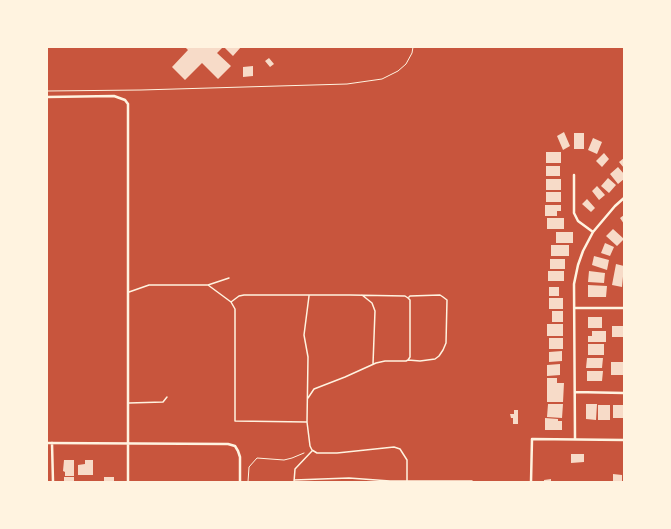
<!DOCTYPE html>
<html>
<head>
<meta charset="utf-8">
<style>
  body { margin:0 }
  #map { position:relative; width:671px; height:529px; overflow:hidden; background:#c8553d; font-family:Overpass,sans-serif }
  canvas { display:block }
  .frame { position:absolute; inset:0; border:48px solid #fff3e0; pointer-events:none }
</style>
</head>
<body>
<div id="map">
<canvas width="671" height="529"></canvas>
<div class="frame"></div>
</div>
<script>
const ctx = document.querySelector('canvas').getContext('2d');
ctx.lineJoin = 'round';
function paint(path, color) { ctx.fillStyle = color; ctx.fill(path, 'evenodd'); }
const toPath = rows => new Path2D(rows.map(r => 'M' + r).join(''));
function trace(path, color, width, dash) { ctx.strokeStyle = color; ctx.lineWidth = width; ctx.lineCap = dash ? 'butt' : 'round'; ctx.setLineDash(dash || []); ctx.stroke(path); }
paint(toPath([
  [185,47,223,47,217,53,231,66,218,79,202,63,185,80,172,67,188,50],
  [224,47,241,47,233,56],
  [269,58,274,64,270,67,265,61],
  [253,66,253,76,243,77,243,67],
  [564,132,570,146,563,150,557,136],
  [574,133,584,133,584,149,574,149],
  [593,138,602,142,597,154,588,150],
  [546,152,561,152,561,163,546,163],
  [604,153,609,159,602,167,596,161],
  [624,158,624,168,619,162],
  [546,166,560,166,560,176,546,176],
  [618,167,624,174,624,179,618,184,610,174],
  [608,178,616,185,609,193,601,186],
  [546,179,561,179,561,190,546,190],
  [597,186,605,195,599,200,592,191],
  [546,192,561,192,561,202,546,202],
  [587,199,595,208,591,212,582,204],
  [545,205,561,205,561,211,557,211,557,216,545,216],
  [624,215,624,224,620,218],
  [547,218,564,218,564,229,547,229],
  [613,229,624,239,617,246,606,236],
  [556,232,573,232,573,243,556,243],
  [605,243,614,247,610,256,601,253],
  [551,245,569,245,569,256,551,256],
  [594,256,609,260,607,270,592,265],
  [550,259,565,259,565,269,550,269],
  [616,264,624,266,622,287,612,285],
  [548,271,564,271,564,281,548,281],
  [589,271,605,273,604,283,588,282],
  [588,285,607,286,606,297,588,297],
  [549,287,559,287,559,296,549,296],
  [549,298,563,298,563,309,549,309],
  [552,311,563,311,563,322,552,322],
  [588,317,602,317,602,328,588,328],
  [547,324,563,324,563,336,547,336],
  [612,326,623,326,623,337,612,337],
  [592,331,606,331,606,342,588,342,588,336,592,336],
  [549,338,563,338,563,349,549,349],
  [588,344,604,344,604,355,588,355],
  [562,351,562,361,549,362,549,352],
  [587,358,603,358,602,368,586,368],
  [611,362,623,362,623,375,611,375],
  [560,364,560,375,547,376,547,365],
  [587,371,603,371,602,381,587,381],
  [547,378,557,378,557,383,564,383,563,402,547,402],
  [548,404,563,404,562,418,547,417],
  [586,404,597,404,596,420,586,419],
  [598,405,610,405,610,420,598,420],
  [613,405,623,405,623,418,613,418],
  [514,410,518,410,518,424,513,424,513,418,511,418,510,414,514,414],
  [545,418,558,419,558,421,562,421,562,430,545,430],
  [571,454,584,454,584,462,571,463],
  [64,460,74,460,74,476,65,476,65,472,63,471],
  [85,460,93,460,93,475,78,475,78,465,85,464],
  [613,474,622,475,622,482,613,482],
  [64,477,74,477,74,482,64,482],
  [104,477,114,477,114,482,104,482],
  [551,479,551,482,544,482,544,480]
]), '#f7dbc8');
trace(toPath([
  [47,91,141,90,347,84,382,79,398,71,406,64,412,53,413,47],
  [248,482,249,467,257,458,284,460,292,458,304,453]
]), '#fff3e0', 1);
trace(toPath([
  [208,285,231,302,235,309,235,421,307,422],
  [129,292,149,285,208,285,229,278],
  [362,295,372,303,375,311,373,364],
  [309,296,304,335,308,357,307,422,310,446,312,450,317,453,337,453,394,447,400,449,407,460,407,482],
  [231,302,239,296,244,295,350,295,405,296,408,298,410,300,410,357,408,360,406,361,385,361,376,363,345,377,314,389,308,398],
  [408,360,420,361,435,359,439,356,443,350,446,343,447,300,443,297,440,295,410,296,409,297],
  [129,403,163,402,167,397],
  [294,480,349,478,390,481,472,481],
  [294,482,295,469,312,451]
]), '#fff3e0', 1.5);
trace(toPath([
  [47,97,114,96,125,100,128,104,128,482],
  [574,175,574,213,578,221,593,232],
  [575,308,624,308],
  [575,392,624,393],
  [575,439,574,284,578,265,583,251,593,232,615,206,624,198],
  [47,443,228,444,235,446,238,451,240,457,240,482],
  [52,443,53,482],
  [531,482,532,439,624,440]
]), '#fff3e0', 2.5);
</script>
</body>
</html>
